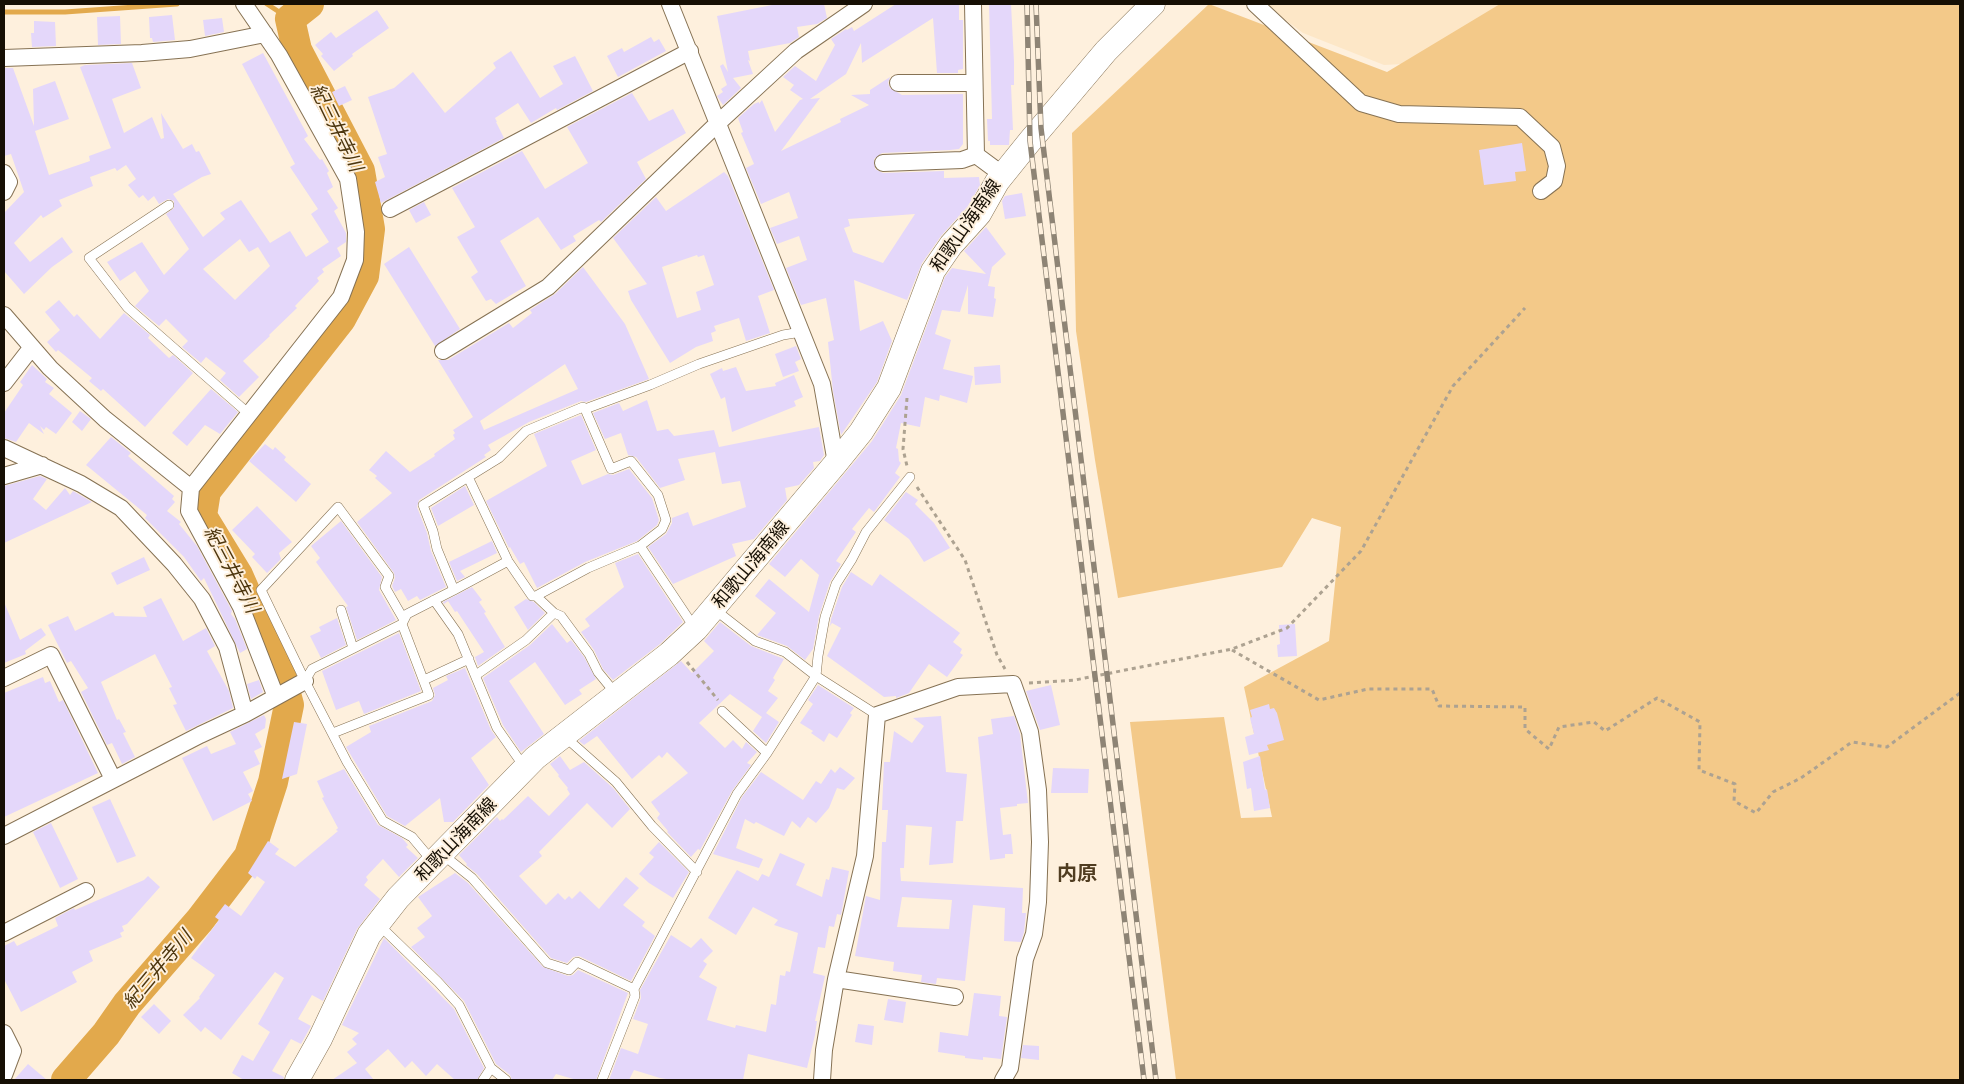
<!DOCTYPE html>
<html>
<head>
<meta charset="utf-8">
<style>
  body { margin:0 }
  #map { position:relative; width:1964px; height:1084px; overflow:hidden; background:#fef0dd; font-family:"Alegreya Sans",sans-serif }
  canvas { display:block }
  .frame { position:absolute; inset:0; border:5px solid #160f04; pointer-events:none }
</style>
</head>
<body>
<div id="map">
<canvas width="1964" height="1084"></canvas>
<div class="frame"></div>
</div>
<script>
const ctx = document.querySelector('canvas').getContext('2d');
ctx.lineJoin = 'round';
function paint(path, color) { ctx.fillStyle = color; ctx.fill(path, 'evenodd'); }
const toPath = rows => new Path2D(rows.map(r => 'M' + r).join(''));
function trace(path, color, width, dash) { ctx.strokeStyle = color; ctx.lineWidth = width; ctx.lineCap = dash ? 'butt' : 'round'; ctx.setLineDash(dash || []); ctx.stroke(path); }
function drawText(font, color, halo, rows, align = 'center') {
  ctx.font = font + ' "Alegreya Sans","Noto Sans JP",sans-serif'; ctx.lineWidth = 4; ctx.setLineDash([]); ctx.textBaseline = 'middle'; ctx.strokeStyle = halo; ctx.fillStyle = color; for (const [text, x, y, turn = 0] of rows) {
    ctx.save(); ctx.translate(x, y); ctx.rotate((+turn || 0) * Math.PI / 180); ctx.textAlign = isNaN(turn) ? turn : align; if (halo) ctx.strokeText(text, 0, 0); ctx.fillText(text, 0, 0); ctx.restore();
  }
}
paint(toPath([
  [1264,4,1539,4,1441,62,1384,65,1303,33]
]), '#fde7c7');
paint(toPath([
  [1209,4,1387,72,1500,4,1960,4,1960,1080,1176,1080,1130,722,1224,717,1241,818,1272,817,1244,687,1329,641,1341,527,1312,518,1282,567,1118,598,1095,460,1076,331,1072,133]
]), '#f3c989');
trace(toPath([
  [267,4,290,19],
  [4,12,65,12,177,4]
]), '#e2a94c', 5);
trace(toPath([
  [66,1080,106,1034,127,1004,200,920,249,856,273,782,289,705,279,668,238,575,202,516,206,491,341,319,364,276,370,229,360,171,297,50,290,19,309,4]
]), '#e2a94c', 30);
paint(toPath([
  [777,4,824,4,827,18,817,24,797,27,799,37,790,43,748,51,750,61,748,60,753,74,733,78,741,88,723,105,717,96,723,92,721,89,727,85,720,66,723,64,728,72,717,16],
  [896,4,959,4,959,20,963,20,963,69,958,70,958,73,937,73,933,18,862,63,861,43,846,74,810,99,820,98,781,151,841,122,840,119,869,105,851,95,870,94,870,90,890,77,888,83,890,88,902,95,963,94,963,144,959,149,950,150,882,153,874,159,875,169,883,173,944,171,944,178,979,177,980,185,968,206,941,236,922,263,907,300,854,280,860,331,883,321,892,341,877,382,841,435,833,391,828,342,834,340,826,298,801,305,786,268,807,260,799,236,777,244,770,228,798,218,789,192,761,204,746,168,754,164,741,133,743,132,738,118,754,104,759,102,759,104,762,100,775,132,800,100,803,99,790,90,794,85,783,77,795,66,816,81,835,45,831,39,846,29,847,30,852,27,854,31],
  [915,214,883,263,853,252,844,228,850,226,848,219],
  [989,4,1011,4,1014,62,1014,85,1011,85,1013,130,1010,130,1009,145,990,145,990,141,988,141,987,119,992,119],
  [377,10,389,28,352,54,353,56,334,71,321,56,323,54,315,45,331,32,336,38],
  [172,15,175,40,153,42,152,38,150,38,149,17],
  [120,16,121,44,98,45,97,17],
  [222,18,224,32,205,36,203,20],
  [34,21,55,22,56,46,32,47,31,33,34,33],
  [651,37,654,42,659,39,666,51,618,77,607,56,622,48,624,52],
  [511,51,540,98,563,84,553,66,575,56,593,91,557,110,556,108,531,123,518,103,495,118,497,122,496,122,504,138,381,203,375,182,385,177,378,157,387,154,368,97,394,88,413,72,445,113,496,68,493,63],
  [263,53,308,136,304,139,320,160,322,159,329,171,327,173,333,187,327,191,338,208,334,211,346,233,346,242,337,248,341,256,322,269,324,272,317,278,319,281,295,306,297,308,269,335,270,336,243,361,259,377,239,397,220,380,226,373,206,357,201,363,182,347,188,341,166,319,159,326,135,306,149,291,135,271,120,281,107,262,142,242,164,275,189,249,166,214,174,208,174,201,168,199,159,204,154,196,148,201,143,195,139,198,128,185,136,179,126,165,117,171,115,168,90,177,93,186,59,200,62,206,43,218,41,215,14,243,30,262,62,237,73,252,52,267,24,294,4,271,4,213,24,192,11,154,4,156,4,68,13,68,34,126,33,89,55,81,69,119,35,131,49,175,90,161,89,156,111,148,80,67,85,65,132,63,141,88,112,99,124,133,152,117,161,139,164,138,161,113,183,149,192,144,196,152,199,151,211,174,202,177,173,194,203,237,225,219,220,213,241,200,270,243,290,231,306,257,329,242,311,214,318,209,290,167,295,164,242,64],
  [240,239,249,252,258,247,270,266,235,300,203,269],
  [345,86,352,100,339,106,332,92],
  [632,93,649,121,673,109,686,133,637,162,646,179,601,222,599,220,573,236,576,241,561,250,538,217,500,241,526,286,496,304,491,299,486,301,471,277,478,272,457,237,475,227,452,188,522,151,545,189,588,163,567,127],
  [1522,143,1526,171,1515,172,1516,181,1484,185,1479,150],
  [724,172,728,176,774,290,758,296,770,333,746,341,739,318,714,326,716,331,711,333,713,341,696,347,670,363,631,300,628,291,647,284,613,238,656,197,666,211],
  [697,255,698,257,704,255,714,285,696,292,701,310,677,318,662,267],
  [1022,193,1026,216,1005,219,1002,201,1005,196],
  [424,202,431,215,416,223,409,210],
  [986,227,1006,254,992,267,988,286,995,287,994,298,996,299,993,317,968,314,968,285,960,312,942,310,935,334,951,340,943,369,973,376,967,403,940,395,939,401,925,397,920,427,901,423,896,448,898,449,899,461,901,463,895,473,900,477,874,512,869,508,852,529,856,532,836,561,841,564,830,582,819,616,813,649,805,660,787,646,757,635,776,613,755,596,769,579,809,612,819,575,801,559,785,577,769,564,872,441,901,395,945,277,952,268,986,274,964,251],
  [409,247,460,329,435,346,384,264],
  [583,267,625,324,649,379,586,402,581,401,529,422,488,445,491,450,484,455,486,457,419,500,417,507,427,533,431,551,446,587,420,600,417,596,408,601,401,589,395,592,392,586,395,578,394,573,357,522,392,493,375,478,377,476,369,470,386,451,410,472,435,456,434,454,455,439,453,435,455,433,453,430,473,417,438,360,448,360,509,323,513,328,532,313,530,310,555,294],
  [565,364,578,389,484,430,480,421],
  [59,300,74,317,77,314,100,339,124,313,150,335,148,338,169,358,173,355,193,373,145,427,103,389,101,391,89,381,92,378,58,350,56,352,47,342,60,330,45,312],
  [796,346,801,359,795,362,799,371,783,377,775,354],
  [32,365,47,379,45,382,54,388,49,394,72,413,56,434,46,427,44,430,40,426,44,434,29,423,16,442,4,438,4,413,23,385,20,382],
  [1000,365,1001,383,975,385,974,367],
  [736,367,746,391,776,386,775,383,794,375,803,397,794,401,796,406,732,432,725,397,721,399,710,374,722,368,723,371],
  [211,389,238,412,220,434,205,425,187,446,172,433],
  [647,400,657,431,668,429,674,436,714,430,719,447,819,427,824,455,820,461,813,462,814,468,799,485,785,488,787,500,754,539,732,544,736,556,673,584,648,547,666,534,672,523,672,518,688,512,693,526,746,507,740,481,722,484,715,452,678,459,685,480,660,488,636,457,628,455,621,433,605,439,593,413,619,403,623,411],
  [80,411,91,419,82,431,72,422],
  [581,415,596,450,571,461,582,485,608,474,613,475,629,469,652,498,659,520,657,525,637,541,585,562,537,588,524,562,520,564,510,547,509,548,486,501,547,466,534,434],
  [111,437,131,453,128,456,174,496,172,499,175,502,167,511,181,522,179,524,197,546,232,611,231,614,235,619,247,649,240,653,204,578,201,581,184,557,145,518,147,515,86,465],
  [265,444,273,450,275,447,286,457,284,460,311,484,296,502,249,461],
  [40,476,47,479,33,499,46,510,65,488,70,495,73,491,92,502,4,543,4,486],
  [465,486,474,505,438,526,431,508],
  [906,492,918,500,915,504,934,523,950,548,924,562,909,539,884,520],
  [257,506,292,542,279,553,281,559,267,573,252,557,255,554,232,530],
  [341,521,382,577,379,590,396,620,357,640,346,607,348,606,316,562,320,558,311,546],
  [492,541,497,553,460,571,465,577,457,581,449,562],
  [638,554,683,622,660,644,613,680,603,669,594,650,581,632,590,626,585,619,624,587,615,563],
  [144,557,150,570,117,585,111,573],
  [851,572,872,586,880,574,960,633,953,642,962,649,960,653,963,655,947,677,929,664,909,693,896,698,896,696,884,697,827,656,841,628,832,623,830,626,831,619,842,587],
  [472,587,482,600,479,602,486,612,484,613,505,647,478,666,475,657,484,652,457,611,455,612,448,601,444,604,443,602],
  [161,598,183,641,206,628,215,646,207,651,229,691,233,708,186,731,173,705,177,704,169,688,172,687,155,654,101,682,117,720,119,719,126,732,123,733,135,757,122,764,112,743,107,745,81,692,88,688,71,661,67,663,48,625,68,616,75,631,113,612,115,616,147,617,143,607],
  [526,599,534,602,545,613,528,630,514,607],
  [4,602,20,640,41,628,46,635,25,651,26,654,4,663],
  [337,618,346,645,321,658,310,636,321,631,319,627],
  [720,622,751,646,784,659,773,678,775,680,768,691,778,698,766,713,779,722,766,743,753,731,762,717,730,694,699,723,725,748,733,740,742,749,746,742,757,752,747,763,751,765,732,791,700,850,698,849,691,857,667,832,668,831,657,818,660,814,651,802,688,773,667,752,662,758,659,755,632,779,597,736,584,745,579,741,681,661,692,673,714,651,704,641],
  [552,624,567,643,571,640,584,657,596,679,579,690,582,694,565,705,535,662,509,681,544,734,521,752,503,725,483,678,530,645],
  [1295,624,1297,656,1278,657,1277,645,1280,644,1279,625],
  [399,633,421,691,364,714,359,701,336,710,322,671],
  [465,668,491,730,496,737,471,758,489,785,453,822,444,822,440,798,405,826,387,816,346,747,371,732,369,726,432,701,435,695,433,688,448,680,446,676],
  [43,677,45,683,50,681,59,702,63,700,98,773,4,817,4,693],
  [259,680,263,692,251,699,247,684],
  [818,685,854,708,850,713,852,715,837,738,829,733,824,742,811,733,813,731,800,723,813,704,808,700],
  [1051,685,1060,725,1040,730,1026,691],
  [1269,704,1270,709,1274,708,1277,713,1284,740,1267,745,1269,750,1249,755,1245,737,1254,734,1250,718,1252,717,1250,710],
  [264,715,266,719,265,728,255,734,262,747,254,751,260,764,243,772,253,791,248,794,252,801,213,821,182,758,207,746,211,754,236,744,230,732],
  [941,716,946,772,967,774,963,821,956,821,953,863,929,865,932,827,906,825,904,868,900,868,901,881,1023,888,1022,913,1026,913,1024,932,1021,942,1004,941,1005,908,973,905,965,981,937,978,936,984,921,982,922,975,893,971,894,962,855,956,866,896,880,900,882,842,886,842,888,810,882,810,884,762,890,762,894,731,912,743,924,726,913,718],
  [902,897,952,900,949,929,897,927],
  [1014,716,1020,734,1028,803,1017,804,1017,806,1000,808,1003,835,1011,834,1013,854,1005,854,1005,858,990,860,978,737,993,734,991,719],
  [294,722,307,724,297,774,282,779],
  [560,756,570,770,584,762,613,788,630,809,612,828,587,803,539,852,542,856,519,876,546,905,558,893,565,900,569,896,572,899,580,891,599,909,626,877,639,888,623,905,645,922,642,926,655,936,631,981,579,956,573,957,567,963,551,958,477,874,466,865,467,864,459,855,497,817,500,821,502,819,503,820,528,796,549,816,570,794,567,789,568,788,558,776,559,775,550,764],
  [1260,756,1265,790,1267,789,1270,808,1254,811,1251,788,1247,789,1243,762],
  [840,767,855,778,844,790,837,788,829,808,816,823,808,817,800,828,792,821,784,836,756,822,754,824,745,819,736,848,763,859,759,868,713,854,742,797,761,772,803,800,816,781,821,784,831,769,835,773],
  [1053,768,1089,769,1088,793,1051,793],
  [344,769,378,825,402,838,408,845,406,847,418,858,399,877,383,859,366,877,368,880,364,885,380,899,357,929,323,1001,312,995,298,1019,311,1026,301,1044,291,1039,272,1071,284,1077,283,1080,244,1080,232,1073,242,1055,253,1061,270,1032,258,1024,284,978,275,972,221,1040,205,1027,201,1032,183,1015,200,998,199,997,215,975,191,958,219,920,215,917,225,904,241,916,265,882,257,876,255,879,248,873,268,841,279,849,275,854,295,867,338,831,336,830,338,828,322,798,324,797,317,781],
  [110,799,136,856,117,863,92,807],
  [51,823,78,879,60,888,33,832],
  [659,842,689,872,673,898,649,883,639,874,654,857,649,853],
  [780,853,805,864,796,885,822,897,826,879,829,880,832,867,849,871,841,915,837,914,834,927,829,926,825,948,818,947,813,973,825,976,815,1021,817,1021,815,1035,807,1068,748,1054,743,1080,672,1080,660,1078,634,1070,629,1080,609,1080,621,1048,638,1054,648,1024,633,1019,641,998,640,990,671,935,691,948,701,938,713,951,703,961,707,964,699,977,717,987,707,1020,735,1028,736,1025,766,1032,771,1004,776,1005,780,975,785,976,786,971,790,972,798,933,774,925,778,920,753,907,736,935,708,918,737,870,758,881,762,874,769,877],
  [455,873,468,883,543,967,568,976,573,975,578,970,628,993,596,1080,577,1080,556,1074,552,1080,512,1080,510,1075,496,1064,464,1001,411,947,425,937,417,928,432,916,418,897],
  [148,876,160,887,127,924,122,926,124,931,120,933,122,937,89,951,93,961,72,972,77,982,21,1012,4,979,4,946,14,941,17,946,58,926,55,918,74,908,75,910,144,880],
  [384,938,454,1009,484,1068,477,1080,455,1080,437,1064,426,1076,412,1061,405,1068,388,1049,365,1069,374,1080,332,1080,357,1063,347,1052,357,1044,352,1039,359,1033,342,1025],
  [974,993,1001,996,999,1016,1007,1017,1001,1059,983,1057,983,1060,965,1058,965,1056,938,1052,940,1032,968,1036],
  [888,999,906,1002,903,1023,884,1020],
  [154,1004,171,1021,159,1034,141,1017],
  [858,1024,874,1026,872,1045,855,1042],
  [1023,1045,1039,1046,1039,1060,1021,1058],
  [28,1064,47,1080,14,1080]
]), '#e4d7fa');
const lane = toPath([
  [169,205,89,258,127,307,249,414],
  [585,409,611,469,631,461,658,495,666,520,662,529,640,546],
  [468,477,508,561,532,596,536,596,554,613,561,616,589,654,598,672,616,694],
  [454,590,508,561],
  [536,596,588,568,640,546,694,627],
  [434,600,458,634,497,728,525,768],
  [341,610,353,648],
  [476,675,526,640,554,613],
  [424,680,469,659],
  [305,681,261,590,338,507,389,576,385,587,404,620],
  [722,711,767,753],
  [877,715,816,676,818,656,825,617,836,584,852,559,866,532,910,477],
  [333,733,429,695,402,624],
  [564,736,616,782,652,826,697,872],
  [442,854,472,878,547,963,569,970,577,962,634,989],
  [433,862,412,837,383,821,347,762,305,681,312,669,402,624,407,614,454,590,437,549,433,531,423,505,499,458,526,431,583,407,585,409,650,385,699,364,783,335,801,332],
  [378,924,438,982,459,1005,491,1068,506,1080],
  [483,1080,491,1068],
  [602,1080,635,996,634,989,737,794,767,753,816,676,785,652,755,641,714,609]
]);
const street = toPath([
  [670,4,822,384,836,463],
  [973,4,976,155,1003,175],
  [1255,4,1361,103,1399,114,1520,117,1552,147,1557,166,1554,181,1541,191],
  [4,58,142,53,190,49,265,34],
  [898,83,974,83],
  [883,163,962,160,976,155],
  [4,173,9,182,4,192],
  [390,209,690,51],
  [4,315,50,368,105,419,191,488,341,297,355,260,356,232,348,179,279,55,244,4],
  [443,351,548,287,718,123,796,51,864,4],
  [4,383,32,347],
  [4,448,81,484,121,508,174,564,202,599,227,647,245,714],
  [4,476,42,465],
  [191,488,189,511,241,607,276,697],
  [4,678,51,655,113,779],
  [4,836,200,735,245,714,305,681],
  [4,933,86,891],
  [836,979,955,997],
  [4,1033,13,1051,4,1075],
  [822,1080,824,1050,836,979,865,856,877,715,958,687,1013,684,1030,732,1038,790,1040,842,1038,902,1034,934,1025,959,1010,1068,1003,1080]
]);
const secondary = toPath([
  [297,1080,320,1039,369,935,398,898,535,758,669,654,696,629,836,463,861,432,889,388,933,271,951,245,979,214,997,182,1030,141,1106,51,1153,4]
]);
trace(lane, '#867254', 10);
trace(street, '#867254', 18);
trace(secondary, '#867254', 25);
trace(toPath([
  [907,398,903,449,907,466],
  [917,487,965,560,997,655,1005,669],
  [1232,650,1319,700,1368,689,1432,689,1439,706,1525,707,1525,729,1549,749,1559,727,1594,722,1605,731,1657,698,1700,722,1699,770,1735,784,1734,801,1756,813,1773,792,1801,778,1852,742,1887,747,1960,693],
  [687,662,718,700],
  [1029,683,1075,680,1232,649,1287,628,1361,551,1453,386,1525,308]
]), '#ada291', 3, [4, 4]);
trace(lane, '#fff', 9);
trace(street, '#fff', 16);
trace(secondary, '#fff', 24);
const rail = toPath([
  [1027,4,1030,141,1144,1080],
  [1036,4,1041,128,1156,1080]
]);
trace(rail, '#8e8475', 5.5);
trace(rail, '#fef0dd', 4, [11]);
drawText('18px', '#160f04', '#fef0dd', [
  ["和歌山海南線",966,226,-55],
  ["和歌山海南線",751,565,-50],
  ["和歌山海南線",456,840,-46]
]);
drawText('italic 19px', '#4d360e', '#fef0dd', [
  ["紀三井寺川",336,128,64],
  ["紀三井寺川",231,570,62],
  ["紀三井寺川",158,970,-50]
]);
drawText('bold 20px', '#503d21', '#fef0dd', [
  ["内原",1077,874]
]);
</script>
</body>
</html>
